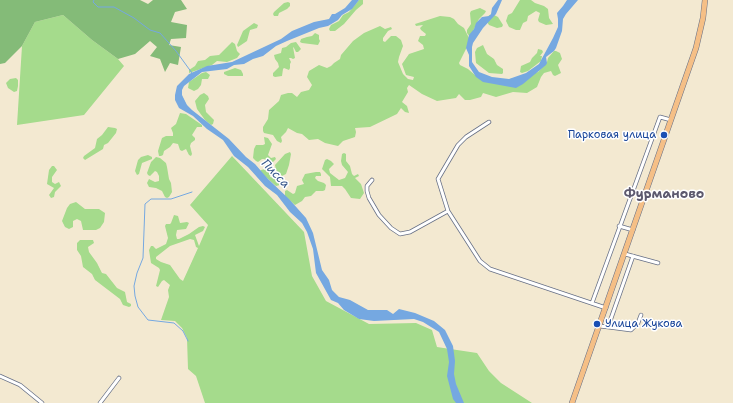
<!DOCTYPE html>
<html>
<head>
<meta charset="utf-8">
<style>
  body { margin:0 }
  canvas { display:block; background:#f3e9d1 }
</style>
</head>
<body>
<canvas width="733" height="403"></canvas>
<script>
const ctx = document.querySelector('canvas').getContext('2d');
ctx.lineJoin = 'round';
function paint(path, color) { ctx.fillStyle = color; ctx.fill(path, 'evenodd'); }
const toPath = rows => new Path2D(rows.map(r => 'M' + r).join(''));
function trace(path, color, width, dash) { ctx.strokeStyle = color; ctx.lineWidth = width; ctx.lineCap = dash ? 'butt' : 'round'; ctx.setLineDash(dash || []); ctx.stroke(path); }
function drawText(font, color, halo, rows, align = 'center') {
  ctx.font = font + ' "Shantell Sans",sans-serif'; ctx.lineWidth = 3; ctx.setLineDash([]); ctx.textBaseline = 'middle'; ctx.strokeStyle = halo; ctx.fillStyle = color; for (const [text, x, y, turn = 0] of rows) {
    ctx.save(); ctx.translate(x, y); ctx.rotate((+turn || 0) * Math.PI / 180); ctx.textAlign = isNaN(turn) ? turn : align; if (halo) ctx.strokeText(text, 0, 0); ctx.fillText(text, 0, 0); ctx.restore();
  }
}
paint(toPath([
  [359,0,363,0,363,4,356,10,344,24,335,31,330,31,329,29,331,25,339,21,343,15,349,12],
  [520,0,531,0,535,3,544,6,548,9,549,18,553,24,546,25,539,22,538,20,540,13,536,11,528,16,527,21,523,23,520,30,516,30,509,27,506,21,508,15,512,13],
  [288,2,290,3,290,6,287,9,279,13,278,16,274,16,273,14,274,12,284,3],
  [480,8,486,11,485,13,479,19,470,37,467,33,467,30,471,24,470,13,471,11],
  [63,15,92,40,118,59,124,66,84,115,17,125,22,46,35,22],
  [489,15,494,15,498,17,503,25,502,27,497,28,489,25,487,22],
  [440,16,450,17,454,19,458,24,464,28,469,38,467,47,459,63,460,65,468,69,475,75,502,81,538,72,547,62,548,58,554,51,556,51,560,53,562,59,558,65,561,73,555,76,553,75,551,71,544,73,541,77,537,87,527,93,513,92,496,97,483,93,481,97,470,100,465,100,459,94,456,98,437,101,422,94,409,85,407,88,408,92,402,102,407,106,409,113,405,112,401,108,397,114,370,127,355,128,356,132,355,137,343,141,338,146,325,143,318,139,309,140,302,134,297,133,288,128,286,132,281,137,282,141,281,143,277,141,273,135,264,133,263,131,263,127,268,119,269,110,279,101,281,95,288,93,292,93,297,97,301,92,309,90,312,85,307,77,309,71,319,65,327,68,331,66,334,63,340,59,341,55,353,41,364,33,380,26,385,29,391,27,392,29,388,31,383,38,383,41,385,42,391,36,396,36,401,40,403,46,399,57,398,62,403,74,408,79,413,80,414,77,406,75,402,64,409,54,424,49,423,45,418,41,420,36,425,36,426,34,421,30,420,28,423,25,416,26,415,24],
  [254,23,258,25,257,28,250,30,247,41,238,47,237,45,243,31],
  [315,33,319,35,319,39,320,41,318,45,302,43,300,42,301,39,307,37,312,36],
  [232,42,235,44,237,51,240,54,237,58,227,62,217,61,212,65,189,73,189,70,195,66,198,61,205,60,210,56,219,55],
  [296,42,301,49,298,52,296,52,294,48,293,47,295,58,293,59,291,58,289,58,291,62,290,64,290,68,289,70,284,68,283,69,282,76,275,77,273,76,273,73,279,67,278,63,275,59,274,55,281,53,282,48,286,47,291,43],
  [483,45,487,54,494,59,497,65,503,69,503,73,502,74,489,73,476,63,475,52,477,48],
  [538,49,542,50,543,52,540,56,542,56,541,61,528,71,522,73,520,72,521,66,530,62,532,58,537,53],
  [235,68,241,70,243,74,243,76,228,76,224,74,224,72],
  [206,72,210,75,208,79,202,79,201,85,198,89,194,91,188,88,189,82,202,73],
  [16,78,18,80,18,86,17,91,14,92,8,88,6,83,10,79],
  [204,93,208,96,209,99,205,105,206,112,214,120,213,124,211,125,205,120,197,109,195,101,200,95],
  [180,113,186,114,202,125,202,127,197,127,192,135,195,138,195,140,191,143,190,146,192,154,191,156,189,155,186,149,182,151,180,150,178,144,173,143,170,147,164,151,163,155,161,156,159,156,158,151,162,138,166,136,173,136,173,133,171,128,176,124],
  [108,127,115,128,117,129,116,133,108,143,104,145,103,149,85,160,83,158,84,156,95,148,97,139,102,135],
  [264,137,268,138,272,144,268,155,271,158,275,157,276,159,273,162,270,162,264,159,262,159,258,162,256,161,253,158,254,149,256,145,263,145,265,144],
  [290,152,291,154,289,165,286,174,282,176,276,170,275,165,285,154],
  [344,153,346,154,346,161,350,166,352,174,354,176,358,174,359,176,355,178,361,184,364,193,360,199,351,198,345,189,342,186,331,186,330,177,322,169,325,160,327,159,331,161,334,164,329,169,330,173,339,180,345,178,348,172,342,165,341,161,342,154],
  [148,155,152,157,152,159,142,163,139,174,137,175,135,171,138,160,141,157],
  [232,156,304,232,312,276,326,301,369,324,416,323,432,330,437,347,477,353,489,371,501,383,532,403,205,403,196,376,188,369,187,338,182,328,175,321,161,320,169,297,168,290,170,285,164,280,162,281,158,287,156,286,160,270,159,268,151,263,149,250,151,246,153,246,156,249,166,244,168,238,165,226,166,224,170,224,171,223,174,215,178,216,180,223,187,222,189,223,186,229,177,230,176,235,177,239,179,239,189,234,199,227,203,226,205,227,203,231,195,235,199,246,208,225,190,205],
  [190,239,194,240,196,247,198,248,183,281,180,279,170,265,161,262,156,259,156,257,170,246],
  [156,157,160,158,166,163,167,167,169,179,171,183,172,192,169,197,167,198,165,197,162,191,156,188,149,187,147,183,149,179,155,182,159,181,159,176,157,172,155,171,150,176,148,175,147,173,151,162],
  [52,166,54,166,57,170,52,177,52,182,55,184,59,182,61,186,55,192,54,197,51,198,49,195,54,188,47,184,49,170],
  [265,169,271,171,270,177,282,179,285,182,284,184,276,186,260,172,261,170],
  [316,172,320,172,321,174,321,176,316,176,315,178,318,181,324,183,326,185,325,190,323,191,316,191,311,196,305,197,302,201,295,205,285,196,285,191,287,190,293,194,295,193,297,186,304,184,302,180,305,174],
  [76,202,85,209,99,209,105,213,104,222,100,228,96,230,83,230,81,221,77,219,73,221,73,227,69,229,65,227,62,221,67,208,70,204],
  [80,240,93,240,94,243,88,247,89,252,97,263,102,273,106,274,117,288,125,292,127,302,131,304,131,306,129,307,123,305,120,299,95,280,92,274,83,267,81,256,77,250,77,243]
]), '#a5db8c');
paint(toPath([
  [0,0,140,0,148,4,153,0,181,0,187,9,175,12,171,22,187,25,186,38,171,39,169,45,181,47,178,65,170,63,165,72,160,59,150,56,157,47,150,41,135,54,118,59,92,40,63,15,35,22,22,46,5,63,0,64]
]), '#84bb78');
paint(toPath([
  [352,0,359,0,352,9,342,15,338,20,328,26,319,28,287,41,276,46,263,56,253,59,244,64,234,65,227,69,202,72,184,86,182,90,182,95,187,105,192,110,229,139,246,157,255,164,268,179,289,199,306,218,313,233,322,270,329,280,332,290,339,297,350,300,368,310,387,310,393,314,399,309,415,313,434,321,445,330,453,346,455,361,454,374,456,384,464,403,456,403,453,399,447,376,449,362,447,349,439,332,423,322,414,319,374,321,359,319,344,310,338,303,331,300,316,273,313,249,307,232,302,223,290,212,277,195,265,186,248,167,234,156,223,140,207,129,193,116,179,108,175,100,175,95,177,86,189,74,207,66,232,62,281,39,292,31,314,22,329,19,332,14,335,14,345,8],
  [498,0,502,0,496,14,483,28,473,43,472,47,472,62,479,72,492,77,509,79,526,73,539,64,553,38,558,27,558,19,557,13,563,6,567,0,578,0,566,14,563,19,562,31,556,48,554,51,546,57,547,63,546,65,523,84,516,88,483,82,476,77,469,66,469,55,466,48,469,35,474,29,476,23,482,17,489,16,491,14,492,8]
]), '#75a8e1');
trace(toPath([
  [94,0,93,2,98,7,114,7,134,18,150,30,160,33,176,51,192,73],
  [188,341,183,331,174,323,148,320,138,307,135,296,134,286,137,273,143,258,145,204,151,199,171,199,192,192]
]), '#75a8e1', 1);
const minor = toPath([
  [489,122,466,137,458,145,438,179,448,211,480,261,490,269,606,308],
  [372,180,367,186,367,191,369,198,379,215,391,228,400,234,410,232,448,211],
  [619,226,633,230],
  [625,254,658,263],
  [592,303,660,117,671,120],
  [599,326,608,327,633,256],
  [608,327,631,330,638,323,641,315],
  [0,376,20,385,42,403],
  [100,403,119,378]
]);
const primary = toPath([
  [572,403,696,48,703,18,705,0]
]);
trace(minor, '#677086', 4.5);
trace(primary, '#677086', 6);
trace(minor, '#fff', 3);
trace(primary, '#f5bf86', 5);
for (const [x, y, r, color] of [
  [664,135,4,"#1a4fb4"],
  [597,324,4,"#1a4fb4"]
]) { const dot = new Path2D(); dot.arc(x, y, r, 0, 2 * Math.PI); ctx.fillStyle = color; ctx.fill(dot); trace(dot, '#fff', 1.5); }
drawText('11px', '#164399', '#fff', [
  ["Парковая улица",656,135],
  ["Улица Жукова",605,324,"left"]
], 'right');
drawText('italic 12px', '#3a598c', '#fff', [
  ["Писса",275,174,46]
]);
drawText('bold 13px', '#5d596e', '#fff', [
  ["Фурманово",664,195]
]);
</script>
</body>
</html>
